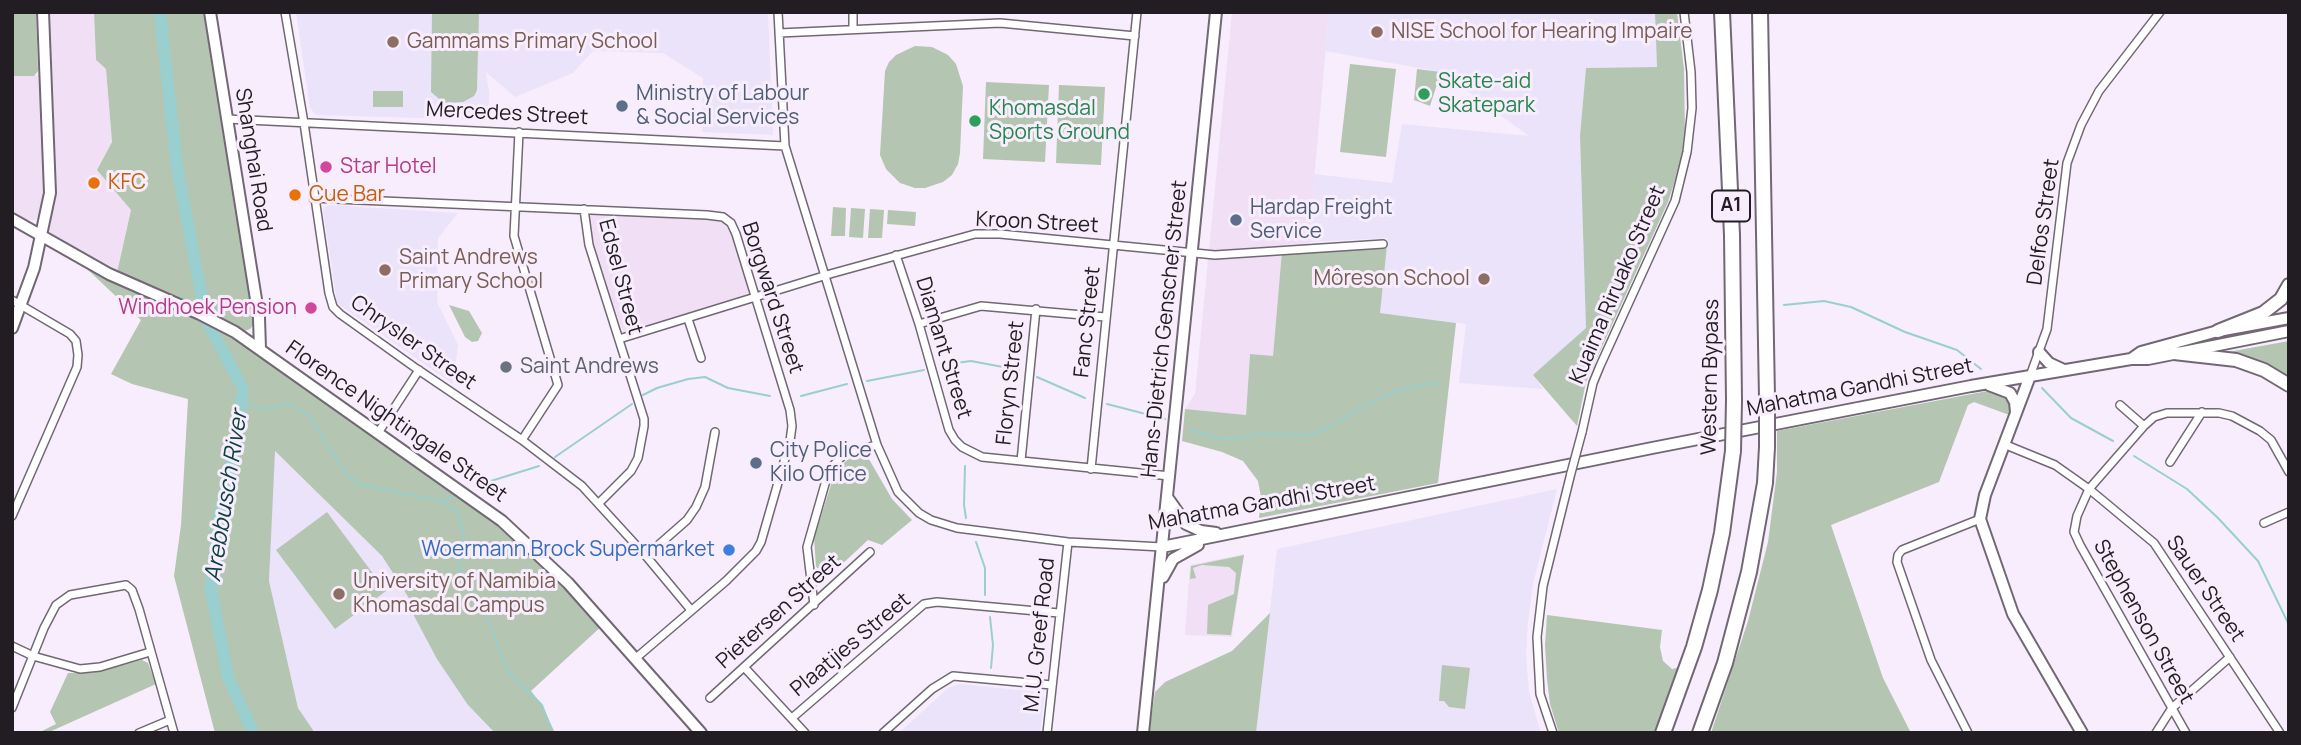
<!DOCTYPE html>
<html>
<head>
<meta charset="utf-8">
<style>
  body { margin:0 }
  #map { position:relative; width:2301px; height:745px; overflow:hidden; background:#f8edfc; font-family:Manrope,sans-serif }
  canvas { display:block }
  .frame { position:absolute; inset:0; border:14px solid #211d22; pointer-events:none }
</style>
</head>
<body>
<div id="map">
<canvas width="2301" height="745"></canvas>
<div class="frame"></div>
</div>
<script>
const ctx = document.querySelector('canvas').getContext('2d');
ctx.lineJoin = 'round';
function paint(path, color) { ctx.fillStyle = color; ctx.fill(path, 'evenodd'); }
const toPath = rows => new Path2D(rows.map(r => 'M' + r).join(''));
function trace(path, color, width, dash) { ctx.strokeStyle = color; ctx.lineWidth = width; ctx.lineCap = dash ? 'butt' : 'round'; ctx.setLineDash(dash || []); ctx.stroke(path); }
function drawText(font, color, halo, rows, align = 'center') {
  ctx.font = font + ' Manrope,sans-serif'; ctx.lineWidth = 6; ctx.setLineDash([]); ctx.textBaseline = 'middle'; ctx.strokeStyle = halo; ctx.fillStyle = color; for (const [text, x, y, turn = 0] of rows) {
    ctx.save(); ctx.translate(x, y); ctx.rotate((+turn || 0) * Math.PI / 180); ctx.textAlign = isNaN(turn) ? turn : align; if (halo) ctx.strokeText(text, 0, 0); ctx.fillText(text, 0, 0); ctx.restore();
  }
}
paint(toPath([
  [47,12,94,12,96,60,106,69,112,142,97,170,131,210,116,277,47,234,54,197],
  [1232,12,1329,12,1308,249,1282,252,1273,357,1250,354,1246,415,1185,409,1195,394],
  [42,75,47,180,42,213,35,220,26,220,12,213,12,76],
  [588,212,719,219,733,231,750,297,624,335,593,246],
  [1244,554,1232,637,1185,635,1190,565]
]), '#f1e0f5');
paint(toPath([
  [296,12,768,12,773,135,702,132,703,78,663,53,593,51,573,73,515,97,486,72,489,93,488,120,316,115,310,108],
  [1329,12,1655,12,1657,67,1586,68,1580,136,1586,328,1534,375,1543,389,1459,383,1466,324,1380,313,1387,238,1308,242,1314,174,1392,183,1402,124,1529,136,1441,72,1325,51],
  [328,205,458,213,438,238,437,302,458,345,453,384,337,303,323,210],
  [274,450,382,556,414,606,468,705,495,733,315,733,298,708,269,581],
  [1557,489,1533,584,1528,622,1526,655,1529,692,1541,733,1256,733,1277,549],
  [959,684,1038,692,1044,697,1040,733,899,733,948,688]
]), '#eae3f9');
paint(toPath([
  [94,12,210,12,256,322,250,329,242,332,502,521,604,624,531,691,542,705,555,733,495,733,468,705,437,659,412,612,414,606,382,556,275,451,269,581,298,708,315,733,215,733,174,576,181,525,188,399,132,384,111,374,141,320,67,250,116,277,131,210,97,170,112,142,106,69,96,60],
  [432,12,479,12,477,90,474,96,463,102,444,103,431,92],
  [1655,12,1677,12,1684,69,1685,138,1680,165,1668,202,1586,382,1577,426,1533,375,1586,328,1580,136,1586,68,1657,67],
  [12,13,36,13,38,71,34,76,12,76],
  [915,46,932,47,948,55,956,64,963,86,960,153,958,164,952,175,943,182,925,188,915,188,900,183,886,169,880,155,885,71,889,62,896,55],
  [1350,64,1396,69,1386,157,1340,152],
  [1417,69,1441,72,1430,106,1414,100],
  [986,82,1049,85,1045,162,983,159],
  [1059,85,1105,87,1101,165,1056,163],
  [373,91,403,91,403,107,373,107],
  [833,207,846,208,845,236,831,236],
  [851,208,865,209,863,238,849,237],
  [870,209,884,210,882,238,868,238],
  [888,210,916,212,915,226,887,224],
  [1368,244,1387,245,1380,313,1456,323,1438,483,1259,518,1261,497,1258,481,1243,461,1222,452,1182,441,1185,409,1246,415,1250,354,1273,356,1282,251],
  [449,305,469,311,482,333,478,341,472,342,465,337],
  [2289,341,2289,378,2265,364,2228,352],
  [1993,390,2010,398,2012,416,1974,402,1968,405,1939,482,1831,525,1883,678,1911,733,1711,733,1748,621,1768,542,1777,472,1777,431],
  [866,454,892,499,912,520,882,545,868,540,824,581,816,566,814,538,836,469,850,458],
  [327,512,386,591,335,629,276,550],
  [1244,555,1231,635,1207,634,1208,605,1234,594,1236,573,1229,567,1202,565,1193,568,1196,578,1190,579,1191,566],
  [1270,613,1256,733,1149,733,1155,692,1165,682,1232,651],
  [1547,615,1662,630,1660,647,1663,661,1672,669,1680,667,1654,733,1559,733,1550,704,1547,679,1545,645],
  [142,660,148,663,156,684,47,733,38,733,56,724,50,712,68,673,91,673],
  [1442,665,1470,668,1465,709,1449,707,1444,701,1439,701]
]), '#b4c5b1');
trace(toPath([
  [1784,305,1824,301,1851,307,1905,332,1957,350,1981,369],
  [946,364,947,373],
  [941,365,971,361,1019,370],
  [1037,377,1085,398],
  [867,381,924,370],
  [2042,388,2071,418,2113,441],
  [643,395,657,388,688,379,705,377,728,388,770,396],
  [801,396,847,384],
  [241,403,267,409,289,404,309,416,346,474,361,485,442,501,458,513,464,535,459,568,487,617,508,671,542,705,553,733],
  [1107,404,1165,419],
  [1191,430,1222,439,1234,439,1264,434,1309,435,1324,430,1363,407,1396,391,1424,384,1438,384],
  [2134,456,2187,489,2218,518,2258,561,2289,625],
  [555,457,632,404],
  [965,466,964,505,966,518],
  [475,486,539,466],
  [444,500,453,497],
  [976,542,985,568,985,595],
  [990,617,993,645,991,668]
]), '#99cfcf', 2);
trace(toPath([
  [160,12,177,168,206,320,243,389,237,435,218,522,211,590,228,677,253,733]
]), '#99cfcf', 12);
const street = toPath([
  [285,12,304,123,329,293,333,307,340,314,417,369,522,440,582,486,646,556,691,610],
  [778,12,785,146,877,445,898,492,919,513,931,520,957,528,1068,542,1162,547],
  [853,12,853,28],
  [779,33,1000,23,1135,36],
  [227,119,785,146],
  [519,132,514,236,558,385,522,440],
  [313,198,707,215,723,217,731,223,736,234,790,410,792,426,790,441,761,542,756,551,726,581,636,658],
  [584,209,589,245,644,419,644,426,638,458,631,471,599,503],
  [896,255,919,324,949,430,955,440,962,447,982,457,1170,476],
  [12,300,70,334,76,341,78,355,77,367,12,516],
  [688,319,701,358],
  [919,324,981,306,1105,317],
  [619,339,830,274,975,234,1000,234,1215,255,1383,244],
  [2030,376,2047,329,2067,163,2081,125,2099,91,2160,12],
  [2120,405,2144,426],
  [1582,432,1593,383,1600,366,1675,201,1687,152,1692,108,1691,72,1684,12],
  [378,433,419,370],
  [2006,445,2055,465,2089,489,2154,543,2280,733],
  [1021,461,1036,309],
  [2170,462,2202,412],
  [1091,469,1137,12],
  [2264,523,2289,512],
  [646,556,687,520,696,507,705,487,715,432],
  [814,605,807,547,829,470,845,453,877,445],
  [12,646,33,656,80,669,100,667,150,652],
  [744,667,805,733],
  [710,698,870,552],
  [12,708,44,628,56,605,70,595,126,585,132,590,139,609,174,733],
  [792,718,924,604,937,602,1059,613],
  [139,733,170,720],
  [883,733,932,689,953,676,1052,685],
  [1047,733,1068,542],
  [1553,733,1540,694,1537,637,1543,586,1571,473],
  [1968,733,1931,660,1897,562,1898,555,1902,550,1980,519],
  [2156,733,2172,708,2230,657],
  [2186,733,2080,545,2074,532,2077,516,2089,489,2144,426,2154,417,2167,413,2219,413,2232,416,2260,431,2271,440,2289,472]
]);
const secondary = toPath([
  [210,12,259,318,260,349],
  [12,219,109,274,200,314,235,332,502,521,568,583,701,733],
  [12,328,34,268,50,193,43,12],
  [2039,352,2049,363,2064,370],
  [2131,359,2141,352,2218,331,2289,318],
  [2030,376,1985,495,1980,519,2013,614,2082,733],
  [1989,385,2010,393,2015,402,2016,412],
  [1167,497,1186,524,1201,531,1216,533],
  [1162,547,1652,448,1971,386,2131,359,2148,359,2289,331],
  [1163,577,1173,559,1198,545],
  [1143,733,1216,12]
]);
const primary = toPath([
  [2218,331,2263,313,2281,299,2289,285],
  [2174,353,2236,360,2264,370,2289,385]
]);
const highway = toPath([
  [1722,12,1732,235,1734,400],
  [1760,12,1767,398],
  [1663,733,1694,647,1710,590,1722,533,1733,451],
  [1700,733,1725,663,1749,572,1765,483,1767,447]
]);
trace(street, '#716874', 10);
trace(secondary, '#716874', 14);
trace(primary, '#716874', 16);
trace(highway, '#716874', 18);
trace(street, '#fff', 7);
trace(secondary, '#fff', 10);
trace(primary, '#fff', 12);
trace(highway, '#fff', 14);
const streetBridge = toPath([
  [1571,473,1582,432]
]);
const highwayBridge = toPath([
  [1767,398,1767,447],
  [1733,451,1734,400]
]);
trace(streetBridge, '#716874', 10, []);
trace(highwayBridge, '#716874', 18, []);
trace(streetBridge, '#fff', 7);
trace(highwayBridge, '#fff', 14);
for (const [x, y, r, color] of [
  [1377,32,7,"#8d6e63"],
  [393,42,7,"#8d6e63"],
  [1424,94,7,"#2e9e5b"],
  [622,106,7,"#5c6f8a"],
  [975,121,7,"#2e9e5b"],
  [326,167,7,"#d1479c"],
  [94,183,7,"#e8710a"],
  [295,195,7,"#e8710a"],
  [1236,220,7,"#5c6f8a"],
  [385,270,7,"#8d6e63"],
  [1484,279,7,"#8d6e63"],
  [311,308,7,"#d1479c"],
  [506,367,7,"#6b7280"],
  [756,463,7,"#5c6f8a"],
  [729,550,7,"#3f7fe0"],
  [339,594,7,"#8d6e63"]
]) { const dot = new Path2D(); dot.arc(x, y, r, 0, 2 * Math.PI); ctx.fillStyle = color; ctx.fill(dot); trace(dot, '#f8edfc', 2.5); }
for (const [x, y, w] of [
  [1731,206,38]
]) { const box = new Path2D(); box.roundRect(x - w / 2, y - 15.5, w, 31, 5); ctx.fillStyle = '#f8edfc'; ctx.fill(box); trace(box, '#211d22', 2); }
drawText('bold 19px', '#211d22', null, [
  ["A1",1731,206]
]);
drawText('21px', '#785e54', '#f8edfc', [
  ["NISE School for Hearing Impaire",1391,32],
  ["Gammams Primary School",407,42],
  ["Saint Andrews",399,258],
  ["Primary School",399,282],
  ["Môreson School",1470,279,"right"],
  ["University of Namibia",353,582],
  ["Khomasdal Campus",353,606]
], 'left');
drawText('21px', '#27864d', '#f8edfc', [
  ["Skate-aid",1438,82],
  ["Skatepark",1438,106],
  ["Khomasdal",989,109],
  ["Sports Ground",989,133]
], 'left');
drawText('21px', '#4e5e75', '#f8edfc', [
  ["Ministry of Labour",636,94],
  ["& Social Services",636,118],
  ["Hardap Freight",1250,208],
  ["Service",1250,232],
  ["City Police",770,451],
  ["Kilo Office",770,475]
], 'left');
drawText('21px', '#211d22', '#f8edfc', [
  ["Mercedes Street",507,114,3],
  ["Shanghai Road",253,160,81],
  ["Delfos Street",2044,222,-82],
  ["Kroon Street",1037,223,3],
  ["Edsel Street",620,277,75],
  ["Kuaima Riruako Street",1618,285,-67],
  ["Borgward Street",772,298,72],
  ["Fanc Street",1088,322,-84],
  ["Hans-Dietrich Genscher Street",1165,329,-84],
  ["Chrysler Street",413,343,35],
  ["Diamant Street",943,348,73],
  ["Western Bypass",1711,377,-89],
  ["Floryn Street",1011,383,-84],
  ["Mahatma Gandhi Street",1860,388,-11],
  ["Florence Nightingale Street",396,422,35],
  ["Mahatma Gandhi Street",1262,504,-10],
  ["Sauer Street",2205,589,56],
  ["Pietersen Street",779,612,-42],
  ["Stephenson Street",2143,622,61],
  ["M.U. Greef Road",1040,635,-84],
  ["Plaatjies Street",851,645,-40]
]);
drawText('21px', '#b23c85', '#f8edfc', [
  ["Star Hotel",340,167],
  ["Windhoek Pension",297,308,"right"]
], 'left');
drawText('21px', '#c56008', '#f8edfc', [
  ["KFC",108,183],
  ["Cue Bar",309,195]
], 'left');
drawText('21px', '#5b616d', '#f8edfc', [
  ["Saint Andrews",520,367]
], 'left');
drawText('21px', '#366cbe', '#f8edfc', [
  ["Woermann Brock Supermarket",715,550]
], 'right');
drawText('italic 23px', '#0c3f40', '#f8edfc', [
  ["Arebbusch River",227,496,-81]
]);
</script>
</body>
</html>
